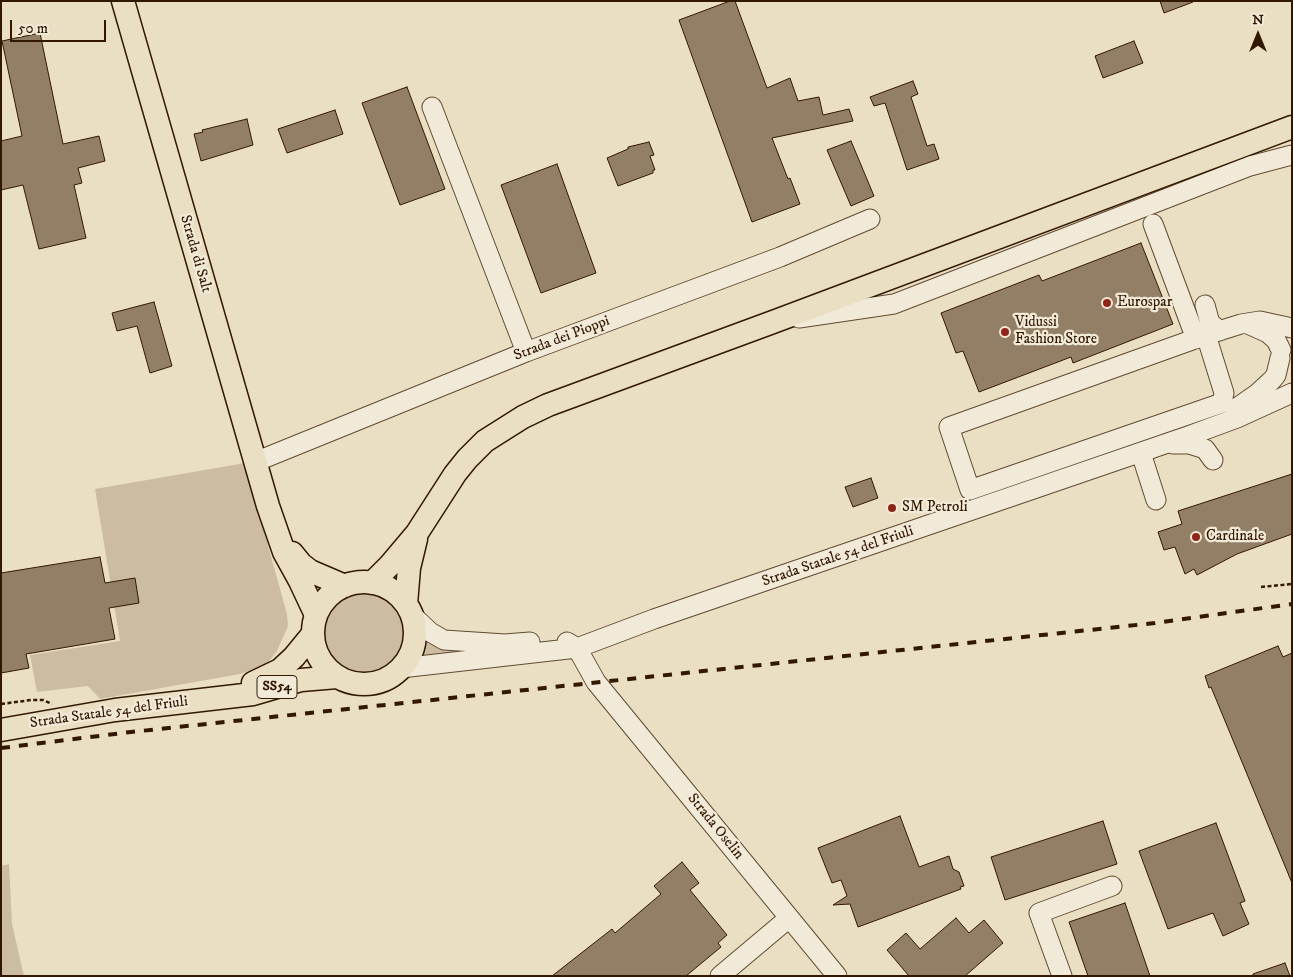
<!DOCTYPE html>
<html>
<head>
<meta charset="utf-8">
<style>
  body { margin:0 }
  #map { position:relative; width:1293px; height:977px; overflow:hidden; background:#ebdfc3; font-family:"IM FELL DW Pica",serif }
  canvas { display:block }
  .frame { position:absolute; inset:0; border:2px solid #331800; pointer-events:none }
  .north { position:absolute; left:1233px; top:10px; width:50px; height:50px; -webkit-text-stroke:4px #f2ead8; paint-order:stroke; rotate:0deg; font-size:14px; font-weight:700; line-height:20px; text-align:center; color:#331800 }
  .north::after { content:''; display:block; margin:auto; width:18px; height:22px; background:#331800; clip-path:polygon(50% 0,100% 100%,50% 72%,0 100%) }
  .scale { position:absolute; left:10px; top:20px; width:96px; height:22px; box-sizing:border-box; border:2px solid #331800; border-top:0; padding-left:6px; font-size:15px; line-height:18px; white-space:nowrap; color:#331800; -webkit-text-stroke:4px #f2ead8; paint-order:stroke }
</style>
</head>
<body>
<div id="map">
<canvas width="1293" height="977"></canvas>
<div class="frame"></div>
<div class="north">N</div>
<div class="scale">50 m</div>
</div>
<script>
const ctx = document.querySelector('canvas').getContext('2d');
ctx.lineJoin = 'round';
function paint(path, color) { ctx.fillStyle = color; ctx.fill(path, 'evenodd'); }
const toPath = rows => new Path2D(rows.map(r => 'M' + r).join(''));
function trace(path, color, width, dash) { ctx.strokeStyle = color; ctx.lineWidth = width; ctx.lineCap = dash ? 'butt' : 'round'; ctx.setLineDash(dash || []); ctx.stroke(path); }
function drawText(font, color, halo, rows, align = 'center') {
  ctx.font = font + ' "IM FELL DW Pica",serif'; ctx.lineWidth = 4.5; ctx.setLineDash([]); ctx.textBaseline = 'middle'; ctx.strokeStyle = halo; ctx.fillStyle = color; for (const [text, x, y, turn = 0] of rows) {
    ctx.save(); ctx.translate(x, y); ctx.rotate((+turn || 0) * Math.PI / 180); ctx.textAlign = isNaN(turn) ? turn : align; if (halo) ctx.strokeText(text, 0, 0); ctx.fillText(text, 0, 0); ctx.restore();
  }
}
paint(toPath([
  [245,463,287,614,288,626,277,651,269,661,258,668,240,674,100,699,88,686,37,692,30,655,120,641,95,489],
  '319 633a44 44 0 1 1 88 0a44 44 0 1 1-88 0Z',
  [424,637,522,649,418,661],
  [9,864,12,924,24,976,1,976,1,866]
]), '#ccbda2');
const building = toPath([
  [730,1,735,1,767,88,790,78,798,101,819,97,823,115,849,109,853,121,772,138,788,179,790,178,800,204,752,222,679,20,730,1],
  [1160,1,1193,1,1193,2,1164,13,1160,1],
  [40,33,63,144,99,136,105,161,78,168,82,183,74,185,86,238,39,249,23,185,1,190,1,141,22,136,2,41,40,33],
  [1134,41,1143,63,1103,78,1095,56,1134,41],
  [913,81,918,94,911,97,927,146,934,144,939,159,907,170,885,103,874,106,870,97,913,81],
  [407,87,445,189,400,205,362,103,407,87],
  [335,110,343,134,287,153,278,129,335,110],
  [247,119,253,145,201,161,194,134,203,132,202,130,247,119],
  [851,141,874,196,851,206,827,150,851,141],
  [649,142,654,155,650,156,655,170,653,170,653,173,618,186,607,158,628,149,628,147,649,142],
  [557,164,596,273,541,293,501,185,557,164],
  [1141,243,1173,324,1073,363,1071,357,979,392,963,351,956,353,941,313,1039,275,1042,281,1141,243],
  [154,302,172,366,150,373,137,326,117,331,112,313,154,302],
  [1292,474,1292,534,1237,554,1197,575,1194,569,1185,574,1175,547,1164,550,1158,532,1182,524,1178,511,1292,474],
  [871,478,878,498,853,507,845,487,871,478],
  [100,557,105,583,135,578,139,603,109,608,115,639,26,654,29,668,1,673,1,573,100,557],
  [1278,646,1283,657,1292,653,1292,883,1211,687,1209,688,1205,676,1278,646],
  [900,816,919,867,949,856,953,869,959,872,964,886,960,887,961,889,858,927,850,904,833,905,847,896,841,880,832,883,818,848,900,816],
  [1103,821,1117,864,1005,900,991,857,1103,821],
  [1216,823,1245,901,1240,903,1249,924,1223,936,1213,913,1168,929,1139,851,1216,823],
  [682,862,699,883,690,890,727,935,718,943,721,947,686,976,552,976,612,929,615,933,661,894,654,886,682,862],
  [1125,903,1150,976,1088,976,1069,922,1125,903],
  [956,918,969,933,984,920,1003,943,965,976,909,976,887,950,906,933,920,949,956,918],
  [1285,963,1290,976,1253,976,1253,974,1285,963]
]);
paint(building, '#937f65');
trace(building, '#331800', 1);
const minor = toPath([
  [432,107,526,352],
  [1153,224,1196,339],
  [1205,305,1210,323,1220,331],
  [799,318,894,304,1250,166,1292,155],
  [1250,325,1268,333,1276,340,1281,350],
  [1206,335,1224,393,1222,403,970,490,949,427,1206,335],
  [1206,335,1241,324,1260,321,1292,328],
  [1235,409,1258,393,1272,380,1276,375,1280,358],
  [1173,444,1189,444,1205,449,1213,460],
  [1141,453,1156,500],
  [255,462,526,352,780,257,870,219],
  [411,614,430,632,444,640,505,644,530,642],
  [567,642,577,648,596,682,837,976],
  [401,668,577,648,654,619,1191,435,1237,418,1292,393],
  [720,976,789,918],
  [1062,976,1039,913,1112,886]
]);
const major = toPath([
  [123,1,268,506,284,552,300,581,316,615],
  [292,553,301,564,310,571,345,586],
  '313 633a51 51 0 1 1 102 0a51 51 0 1 1-102 0Z',
  [372,583,390,565,417,533,455,474,467,459,485,441,523,417,548,405,773,322,1292,127],
  [406,604,409,568,416,539],
  [253,683,280,670,294,657,312,635],
  [1,730,115,710,253,694,301,680,337,677]
]);
trace(minor, '#614a31', 21);
trace(major, '#331800', 25);
trace(toPath([
  [1261,587,1292,584],
  [1,704,31,700,43,700,52,704]
]), '#331800', 2.5, [4, 2.5]);
trace(minor, '#f2ead8', 19);
trace(major, '#ebdfc3', 22);
trace(toPath([
  [1,748,131,732,1155,623,1292,604]
]), '#331800', 4, [9, 9]);
for (const [x, y, r, color] of [
  [1107,303,5,"#8f2418"],
  [1005,332,5,"#8f2418"],
  [892,508,5,"#8f2418"],
  [1196,537,5,"#8f2418"]
]) { const dot = new Path2D(); dot.arc(x, y, r, 0, 2 * Math.PI); ctx.fillStyle = color; ctx.fill(dot); trace(dot, '#f2ead8', 2); }
for (const [x, y, w] of [
  [277,687,40]
]) { const box = new Path2D(); box.roundRect(x - w / 2, y - 11.5, w, 23, 4); ctx.fillStyle = '#f2ead8'; ctx.fill(box); trace(box, '#331800', 1); }
drawText('bold 14px', '#331800', null, [
  ["SS54",277,687]
]);
drawText('15px', '#331800', '#f2ead8', [
  ["Strada di Salt",195,254,74],
  ["Strada dei Pioppi",562,339,-21],
  ["Strada Statale 54 del Friuli",838,557,-19],
  ["Strada Statale 54 del Friuli",109,713,-8],
  ["Strada Oselin",715,827,51]
]);
drawText('15px', '#331800', '#f2ead8', [
  ["Eurospar",1117,303],
  ["Vidussi",1015,323],
  ["Fashion Store",1015,340],
  ["SM Petroli",902,508],
  ["Cardinale",1206,537]
], 'left');
</script>
</body>
</html>
